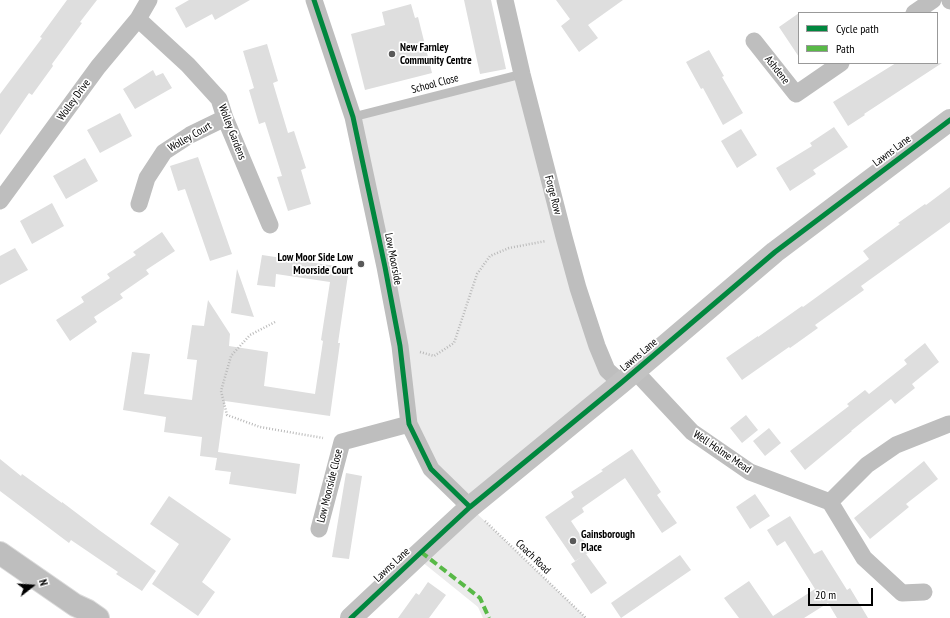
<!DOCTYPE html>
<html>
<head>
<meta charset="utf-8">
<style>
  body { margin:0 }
  #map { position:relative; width:950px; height:618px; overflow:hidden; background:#fff; font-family:"PT Sans Narrow",sans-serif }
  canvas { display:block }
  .legend { position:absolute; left:798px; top:12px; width:140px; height:52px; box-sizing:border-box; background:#fff; border:1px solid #999; margin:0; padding:5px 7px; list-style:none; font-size:12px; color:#000 }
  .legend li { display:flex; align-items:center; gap:8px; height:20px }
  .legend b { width:20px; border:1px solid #999 }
  .north { position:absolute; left:12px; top:566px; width:40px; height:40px; -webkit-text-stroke:3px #fff; paint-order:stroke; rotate:73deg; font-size:11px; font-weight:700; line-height:16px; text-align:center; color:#000 }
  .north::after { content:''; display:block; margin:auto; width:14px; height:18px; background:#000; clip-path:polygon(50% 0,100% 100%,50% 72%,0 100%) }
  .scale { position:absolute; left:808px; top:588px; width:65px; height:18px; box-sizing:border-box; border:2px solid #000; border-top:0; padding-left:5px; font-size:12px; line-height:14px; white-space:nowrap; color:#000; -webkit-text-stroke:3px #fff; paint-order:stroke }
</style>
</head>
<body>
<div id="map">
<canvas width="950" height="618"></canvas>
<ul class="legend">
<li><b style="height:5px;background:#00873e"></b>Cycle path</li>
<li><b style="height:5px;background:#58b947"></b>Path</li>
</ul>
<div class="north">N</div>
<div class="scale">20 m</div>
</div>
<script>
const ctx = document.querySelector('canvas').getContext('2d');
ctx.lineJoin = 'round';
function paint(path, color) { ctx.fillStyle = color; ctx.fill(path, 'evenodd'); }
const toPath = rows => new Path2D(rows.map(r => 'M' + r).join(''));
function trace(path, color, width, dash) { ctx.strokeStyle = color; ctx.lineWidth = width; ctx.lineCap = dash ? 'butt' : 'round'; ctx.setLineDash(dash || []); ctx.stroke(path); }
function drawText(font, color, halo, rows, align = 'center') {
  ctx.font = font + ' "PT Sans Narrow",sans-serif'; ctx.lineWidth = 3.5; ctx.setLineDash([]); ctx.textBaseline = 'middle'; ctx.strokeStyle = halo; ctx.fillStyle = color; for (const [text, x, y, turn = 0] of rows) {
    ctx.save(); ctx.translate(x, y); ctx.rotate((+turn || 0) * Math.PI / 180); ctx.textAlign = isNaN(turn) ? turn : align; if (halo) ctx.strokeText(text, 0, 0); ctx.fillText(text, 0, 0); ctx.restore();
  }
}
paint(toPath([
  [522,74,578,288,621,383,470,507,586,618,483,618,478,607,416,557,470,507,431,469,409,424,353,117]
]), '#ebebeb');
paint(toPath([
  [67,0,97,0,80,22,82,23,52,64,53,66,32,95,29,93,0,135,0,94,42,38,40,37],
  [189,0,250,0,215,20,212,14,186,28,175,8],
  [464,0,491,0,506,69,480,74],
  [556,0,623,0,588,25,598,38,579,52,561,26,570,19],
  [411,4,415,18,418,17,432,73,365,90,351,34,385,25,382,12],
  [799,13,799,57,779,27],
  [267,44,278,81,273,83,288,133,294,131,306,168,301,170,311,204,288,211,277,177,282,176,265,122,259,124,249,90,254,88,243,51],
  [709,50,724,76,722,77,743,113,723,125,703,88,701,89,686,62],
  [896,63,942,63,864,114,865,115,848,126,833,102],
  [153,70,156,76,163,73,172,88,135,109,123,89],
  [120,113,132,136,100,153,87,130],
  [834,127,848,147,813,170,816,174,790,191,776,168,812,146,810,143],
  [741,129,757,155,737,168,721,141],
  [198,157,232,254,210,261,185,189,178,191,170,166],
  [85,158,98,181,66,199,53,176],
  [950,187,950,222,861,286,864,290,815,325,818,328,790,348,789,347,742,380,726,358,758,336,758,337,802,306,803,307,869,259,863,251,900,224,898,223,925,204,926,205],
  [52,203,64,226,32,244,20,221],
  [162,232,175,251,146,270,149,274,120,294,123,298,94,317,97,322,70,341,56,320,84,302,81,297,110,278,107,274,136,255,133,252],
  [15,248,28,270,0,285,0,256],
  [262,255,349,268,338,343,340,343,330,416,225,401,218,452,300,464,296,494,229,484,231,472,215,470,217,458,200,456,202,437,164,432,166,417,123,410,132,352,150,354,144,394,192,400,197,360,187,359,192,325,204,326,208,300,230,334,229,346,268,352,264,386,315,394,323,341,321,340,330,282,276,274,275,287,257,285],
  [237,269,254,317,231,313],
  [925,343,939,362,912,384,915,388,895,404,891,399,851,431,852,431,805,470,790,451,849,406,847,404,865,390,869,394,907,364,904,360],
  [746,415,758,430,742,443,730,428],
  [769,428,781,443,765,456,753,441],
  [632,449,661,492,657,495,677,523,662,533,625,478,582,508,584,512,571,521,591,551,575,561,545,517,574,497,577,502,571,492,603,471,601,470],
  [0,459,21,476,22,474,62,503,62,502,99,530,156,571,142,591,116,574,118,572,71,540,69,543,0,491],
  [924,461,938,479,906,504,909,507,870,539,854,518],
  [346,473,362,476,349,559,332,557],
  [755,494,770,516,750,529,736,507],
  [169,496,231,539,202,582,215,592,198,616,152,584,179,544,150,524],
  [790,516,814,554,822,550,847,590,850,588,868,618,837,618,828,603,804,618,739,618,724,598,749,581,773,616,815,589,785,541,777,546,767,530],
  [586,554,607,583,591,594,571,564],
  [680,555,691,570,621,618,611,603],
  [428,582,446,595,429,618,398,618,416,593,419,595]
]), '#dedede');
const primary = toPath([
  [0,553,75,605,88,611,98,618]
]);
trace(primary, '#dbdbdb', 24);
trace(toPath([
  [275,322,250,335,231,356,221,391,227,415,260,427,323,438],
  [420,352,434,356,454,343,477,274,490,256,509,248,546,241],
  [485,521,586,618]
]), '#b9b9b9', 2.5, [1, 2]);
trace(toPath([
  [353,117,522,74]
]), '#bebebe', 9);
trace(toPath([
  [314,0,353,117,385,267,400,346,409,424,431,469,470,507],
  [505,0,522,74,564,237,578,288,597,346,607,370,621,383],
  [950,0,950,1],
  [914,13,933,0],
  [138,19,188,65,219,99,225,118,270,225],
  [754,41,796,94,841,63],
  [0,201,98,67,138,19,149,0],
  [139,204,147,178,164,152,190,135,225,118],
  [635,371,692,432,750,472,830,502,867,465,896,445,949,424],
  [830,502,864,558,902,593,924,592],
  [319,529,342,442,409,424]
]), '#bebebe', 17);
trace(toPath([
  [351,618,416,557,470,507,621,383,775,252,950,120]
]), '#c2c2c2', 22);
trace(primary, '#bebebe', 22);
trace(toPath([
  [421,552,480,598,489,618]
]), '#58b947', 4, [8, 4]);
trace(toPath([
  [314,0,353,117,385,267,400,346,409,424,431,469,470,507],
  [351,618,416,557,470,507,621,383,775,252,950,120]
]), '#00873e', 5);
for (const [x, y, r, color] of [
  [392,54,4,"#595959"],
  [361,264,4,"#595959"],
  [573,541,4,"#595959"]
]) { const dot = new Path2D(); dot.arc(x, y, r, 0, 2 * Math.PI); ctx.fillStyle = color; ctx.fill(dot); trace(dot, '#fff', 1.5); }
drawText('bold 11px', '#000', '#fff', [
  ["New Farnley",400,48],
  ["Community Centre",400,61],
  ["Low Moor Side Low",353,258,"right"],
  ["Moorside Court",353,271,"right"],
  ["Gainsborough",581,535],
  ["Place",581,548]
], 'left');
drawText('11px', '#000', '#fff', [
  ["Ashdene",777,70,52],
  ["School Close",435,84,-15],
  ["Wolley Drive",74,100,-54],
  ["Wolley Gardens",232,132,69],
  ["Wolley Court",190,137,-30],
  ["Lawns Lane",892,151,-37],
  ["Forge Row",553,195,76],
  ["Low Moorside",393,259,79],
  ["Lawns Lane",639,355,-40],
  ["Well Holme Mead",722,452,34],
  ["Low Moorside Close",330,486,-76],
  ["Coach Road",533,557,44],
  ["Lawns Lane",392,565,-43]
]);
</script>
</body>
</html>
